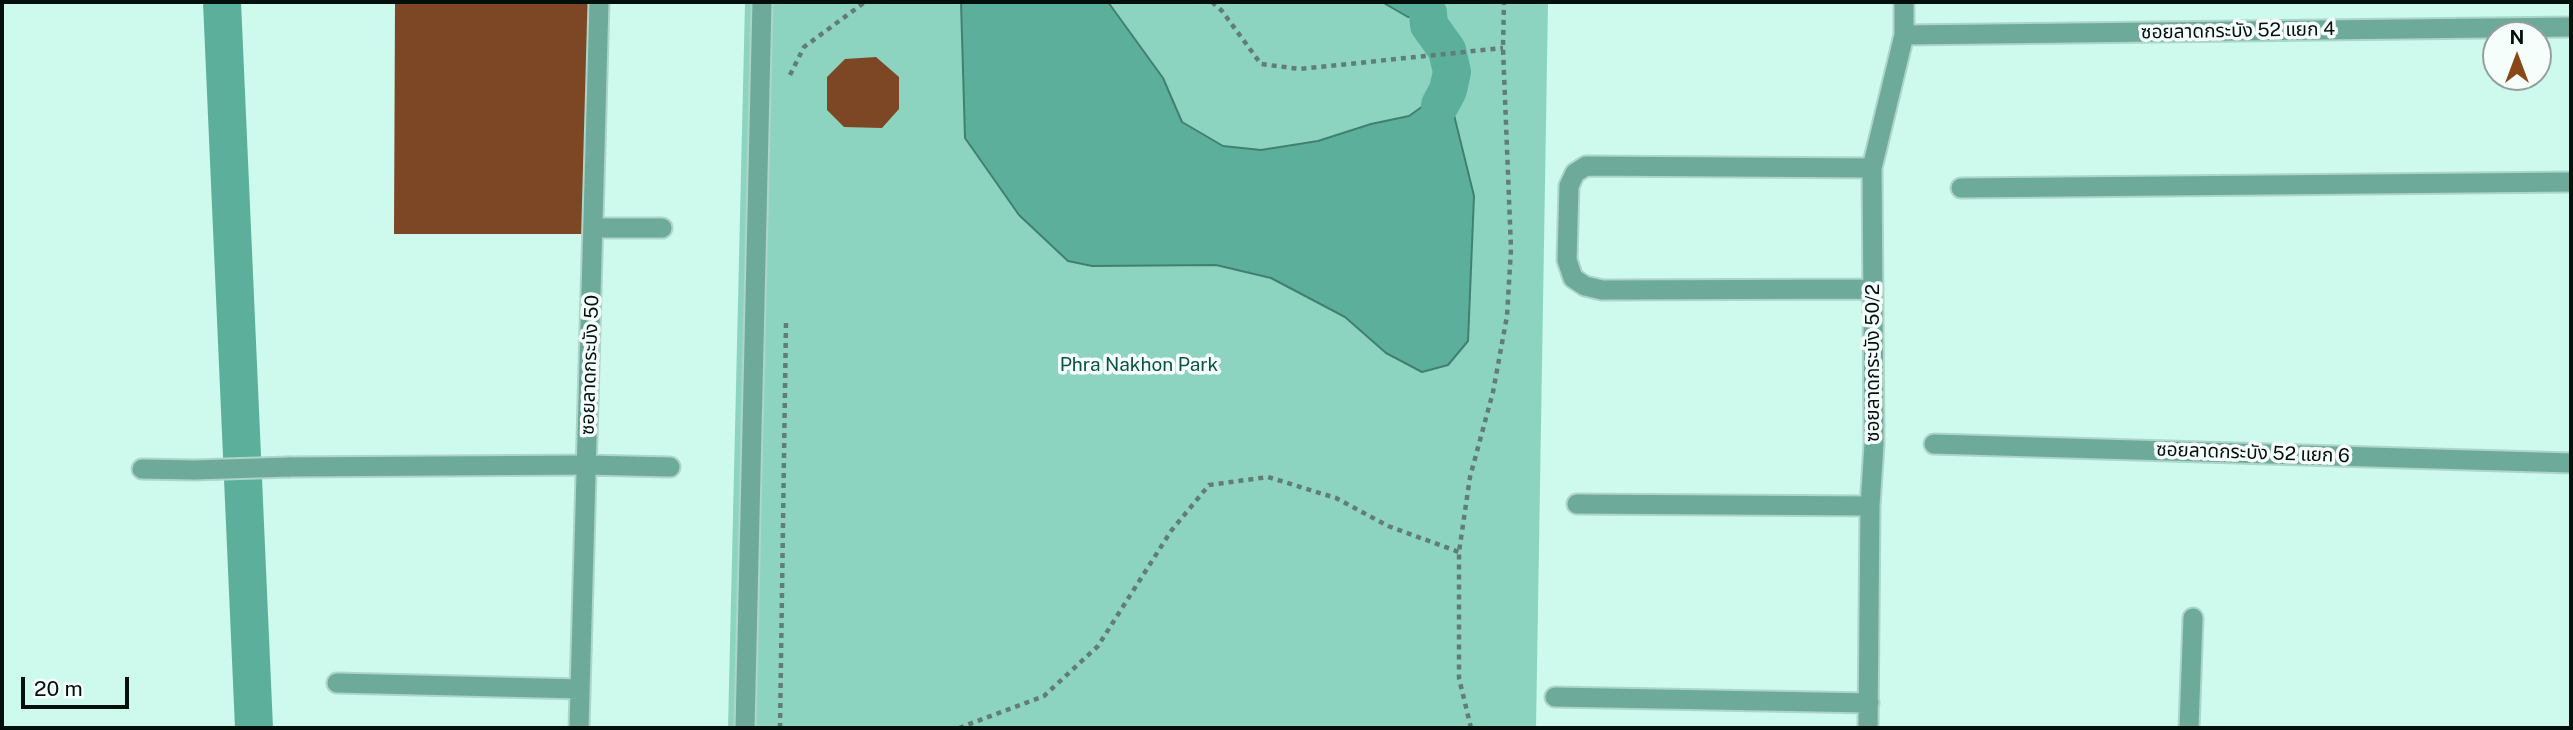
<!DOCTYPE html>
<html>
<head>
<meta charset="utf-8">
<style>
  body { margin:0 }
  #map { position:relative; width:2573px; height:730px; overflow:hidden; background:#cefaed; font-family:"Public Sans",sans-serif }
  canvas { display:block }
  .frame { position:absolute; inset:0; border:4px solid #02100c; pointer-events:none }
  .north { position:absolute; left:2482px; top:21px; width:70px; height:70px; box-sizing:border-box; background:#f6fefb; border:2px solid #949f9b; border-radius:50%; rotate:0deg; font-size:19px; font-weight:700; line-height:28px; text-align:center; color:#02100c }
  .north::after { content:''; display:block; margin:auto; width:24px; height:32px; background:#8a4718; clip-path:polygon(50% 0,100% 100%,50% 72%,0 100%) }
  .scale { position:absolute; left:21px; top:677px; width:108px; height:32px; box-sizing:border-box; border:4px solid #02100c; border-top:0; padding-left:9px; font-size:21px; line-height:24px; white-space:nowrap; color:#02100c; -webkit-text-stroke:5px #f6fefb; paint-order:stroke }
</style>
</head>
<body>
<div id="map">
<canvas width="2573" height="730"></canvas>
<div class="frame"></div>
<div class="north">N</div>
<div class="scale">20 m</div>
</div>
<script>
const ctx = document.querySelector('canvas').getContext('2d');
ctx.lineJoin = 'round';
function paint(path, color) { ctx.fillStyle = color; ctx.fill(path, 'evenodd'); }
const toPath = rows => new Path2D(rows.map(r => 'M' + r).join(''));
function trace(path, color, width, dash) { ctx.strokeStyle = color; ctx.lineWidth = width; ctx.lineCap = dash ? 'butt' : 'round'; ctx.setLineDash(dash || []); ctx.stroke(path); }
function drawText(font, color, halo, rows, align = 'center') {
  ctx.font = font + ' "Public Sans","Noto Sans Thai",sans-serif'; ctx.lineWidth = 7; ctx.setLineDash([]); ctx.textBaseline = 'middle'; ctx.strokeStyle = halo; ctx.fillStyle = color; for (const [text, x, y, turn = 0] of rows) {
    ctx.save(); ctx.translate(x, y); ctx.rotate((+turn || 0) * Math.PI / 180); ctx.textAlign = isNaN(turn) ? turn : align; if (halo) ctx.strokeText(text, 0, 0); ctx.fillText(text, 0, 0); ctx.restore();
  }
}
paint(toPath([
  [745,2,1548,2,1536,728,728,728]
]), '#8dd4c0');
const water = toPath([
  [961,2,1108,2,1163,78,1182,122,1223,146,1261,150,1318,141,1371,124,1409,116,1423,106,1440,105,1454,115,1474,196,1468,341,1448,365,1422,372,1386,353,1345,317,1271,278,1216,265,1092,266,1068,261,1019,215,965,138,961,2],
  [1382,2,1434,2,1428,13,1408,17,1382,2]
]);
paint(water, '#5cb09b');
trace(water, '#418070', 2);
trace(toPath([
  [222,2,254,728],
  [1428,13,1429,25,1447,50,1452,72,1448,90,1440,105]
]), '#5cb09b', 38);
paint(toPath([
  [395,2,589,2,585,234,394,234],
  [876,57,899,77,899,109,882,128,844,127,827,110,827,77,845,59]
]), '#7d4624');
const service = toPath([
  [289,467,587,465],
  [745,728,762,2],
  [2189,728,2193,618]
]);
const minor = toPath([
  [1904,35,2571,27],
  [1872,168,1586,166,1575,173,1569,186,1567,260,1573,278,1585,286,1602,290,1873,289],
  [1961,188,2571,182],
  [594,228,662,228],
  [1934,444,2571,463],
  [587,465,670,467],
  [142,469,194,470,289,467],
  [1577,504,1870,506],
  [337,683,580,689],
  [1555,697,1869,703],
  [579,728,599,2],
  [1868,728,1870,506,1874,444,1872,168,1904,35,1904,2]
]);
trace(service, '#add5c9', 23);
trace(minor, '#add5c9', 23);
trace(toPath([
  [1212,2,1222,11,1261,64,1300,69,1503,48],
  [790,75,804,47,865,2],
  [780,728,786,321],
  [959,728,1044,696,1098,646,1171,531,1209,485,1268,477,1336,498,1388,526,1459,552],
  [1471,728,1459,678,1459,552,1470,477,1493,392,1507,316,1511,249,1503,48,1504,2]
]), '#617d74', 4.5, [5, 5]);
trace(service, '#6eaa9a', 19);
trace(minor, '#6eaa9a', 19);
drawText('19px', '#02100c', '#f6fefb', [
  ["ซอยลาดกระบัง 52 แยก 4",2238,31,-1],
  ["ซอยลาดกระบัง 50/2",1873,363,-90],
  ["ซอยลาดกระบัง 50",590,365,-88],
  ["ซอยลาดกระบัง 52 แยก 6",2253,453,2]
]);
drawText('19px', '#095345', '#f6fefb', [
  ["Phra Nakhon Park",1139,365]
]);
</script>
</body>
</html>
